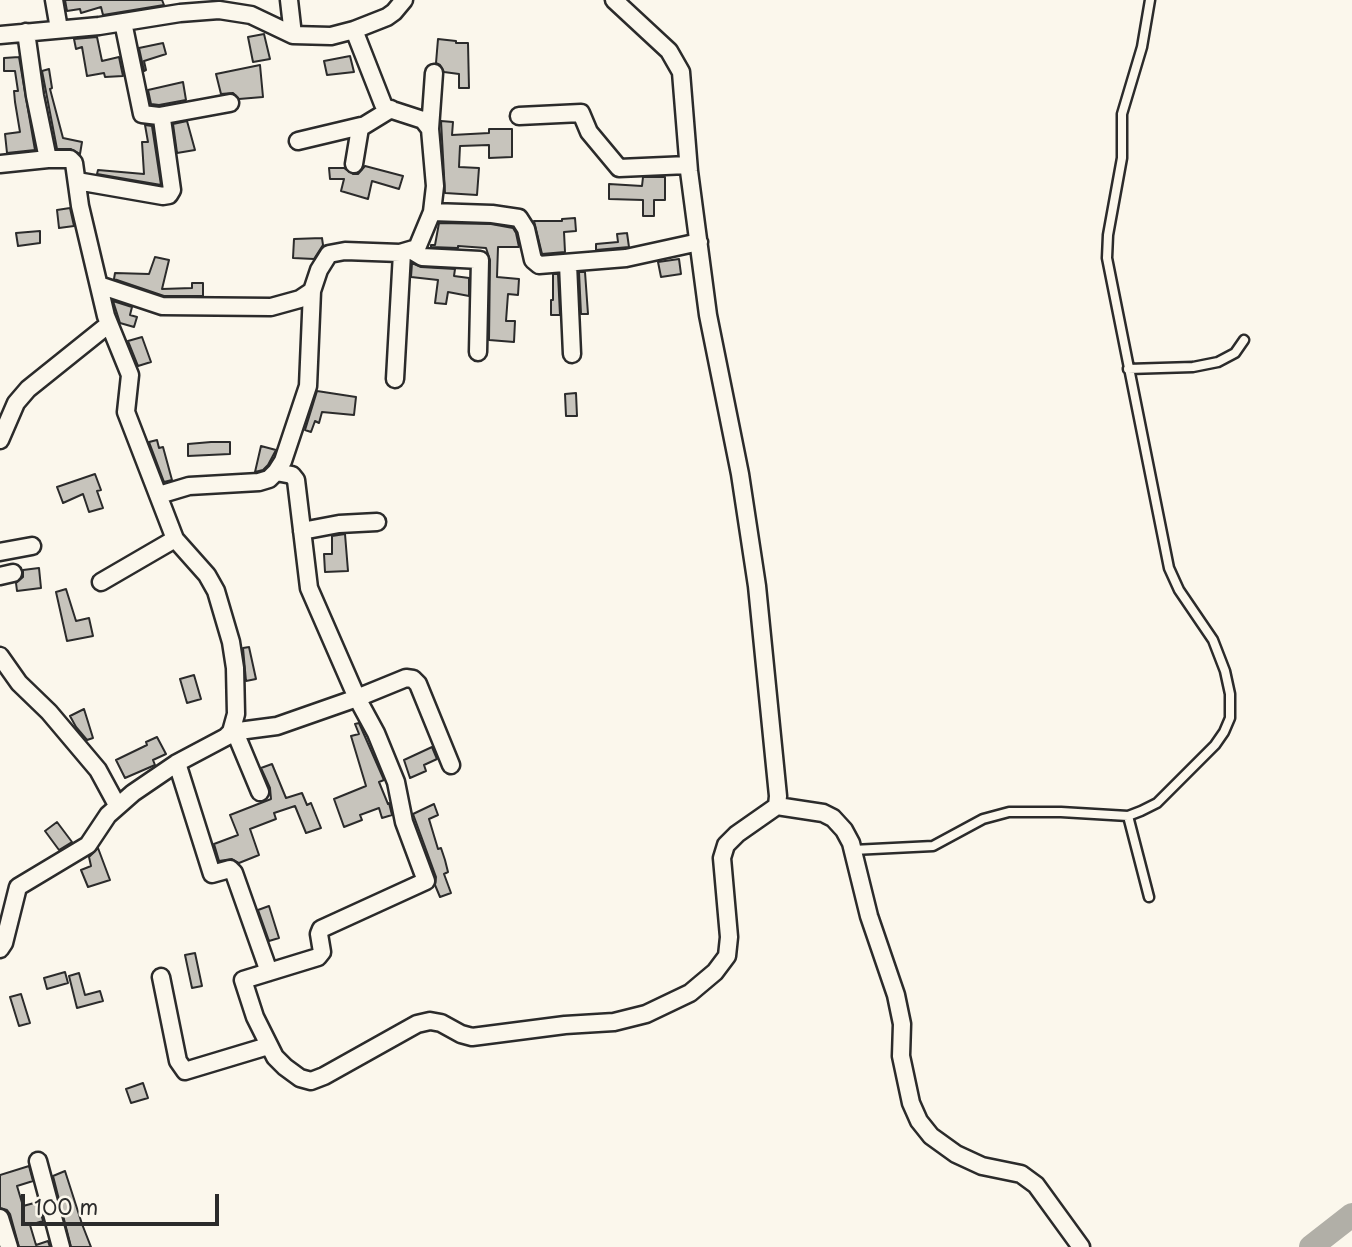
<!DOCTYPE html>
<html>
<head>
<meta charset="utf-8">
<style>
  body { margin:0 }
  #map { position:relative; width:1352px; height:1247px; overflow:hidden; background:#fbf7ec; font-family:"Playpen Sans",sans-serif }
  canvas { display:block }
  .scale { position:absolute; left:21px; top:1194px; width:198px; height:32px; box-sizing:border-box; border:4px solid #2b2b2b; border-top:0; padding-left:9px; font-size:21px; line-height:24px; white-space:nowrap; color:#2b2b2b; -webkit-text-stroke:5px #fbf7ec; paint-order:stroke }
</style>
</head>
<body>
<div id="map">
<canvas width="1352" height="1247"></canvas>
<div class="scale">100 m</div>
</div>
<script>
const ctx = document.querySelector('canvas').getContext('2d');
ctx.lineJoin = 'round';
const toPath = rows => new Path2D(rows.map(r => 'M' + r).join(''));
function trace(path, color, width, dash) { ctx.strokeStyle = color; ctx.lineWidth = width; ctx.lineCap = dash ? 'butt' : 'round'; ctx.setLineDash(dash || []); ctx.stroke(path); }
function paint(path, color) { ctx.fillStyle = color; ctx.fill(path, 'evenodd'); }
trace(toPath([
  [1311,1247,1352,1215]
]), '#b1afa7', 24);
const building = toPath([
  [65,0,162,0,164,5,103,15,101,7,81,13,80,9,67,11,65,0],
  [264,34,270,59,253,62,248,37,264,34],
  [97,37,102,61,119,57,123,76,105,77,104,73,87,76,82,47,76,49,74,39,97,37],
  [438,39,456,41,456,43,468,43,469,88,459,88,459,74,444,72,440,65,436,63,438,39],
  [163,43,166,54,144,61,146,70,144,71,139,48,163,43],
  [350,56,354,72,327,75,324,61,350,56],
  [19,57,35,150,7,153,5,134,20,132,15,102,14,91,18,91,15,71,4,71,4,58,19,57],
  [260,65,263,97,239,99,233,93,221,94,216,74,260,65],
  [49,69,52,88,50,89,63,138,82,142,80,154,71,149,57,149,42,71,49,69],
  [183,82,186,100,159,105,151,104,148,90,183,82],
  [187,121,195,150,177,153,173,124,187,121],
  [441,121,453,122,452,135,489,133,489,129,512,129,512,157,489,158,489,145,460,146,459,167,479,168,477,195,445,193,441,121],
  [145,125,152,126,161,185,97,174,98,170,144,174,142,142,148,142,145,125],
  [365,166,403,176,399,189,372,181,368,199,341,191,344,179,330,179,329,168,344,168,353,174,358,174,365,166],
  [643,177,665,177,665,200,654,200,654,216,643,216,643,200,609,199,609,184,642,186,643,177],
  [70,208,74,226,59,228,57,210,70,208],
  [575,218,576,231,564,232,565,252,542,254,534,221,562,221,562,219,575,218],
  [439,223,491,224,513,228,516,233,519,247,498,247,497,277,519,279,518,295,508,294,506,321,515,321,514,342,489,340,490,260,486,248,458,246,458,248,431,247,431,245,435,245,439,223],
  [40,231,40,243,18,246,16,233,40,231],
  [627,233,629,247,596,250,596,244,618,242,617,234,627,233],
  [322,238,323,245,314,259,293,258,294,239,322,238],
  [155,257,169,260,162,289,192,288,192,283,203,283,203,296,164,296,114,279,115,273,149,274,155,257],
  [679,259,681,274,661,277,658,262,679,259],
  [412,263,421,267,455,269,454,276,469,278,469,296,448,292,446,304,435,303,438,280,411,277,412,263],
  [579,272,585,272,588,314,581,314,579,272],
  [553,274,558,274,560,315,551,315,551,300,553,300,553,274],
  [113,301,132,307,130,315,137,317,134,327,120,323,113,301],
  [142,337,151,362,138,366,128,341,142,337],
  [317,391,356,397,354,415,322,412,319,423,315,421,311,432,305,430,317,391],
  [576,393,577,416,566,416,565,394,576,393],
  [157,440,159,448,163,447,172,480,164,482,149,442,157,440],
  [211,442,230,442,230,454,188,456,188,444,211,442],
  [261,446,276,450,268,465,263,470,255,472,261,446],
  [95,474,101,490,97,491,103,508,89,512,83,494,63,503,57,487,95,474],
  [345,534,348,571,325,572,324,554,332,554,332,536,345,534],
  [39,568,41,588,17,591,16,583,23,577,23,570,39,568],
  [66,589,76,621,89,618,93,636,67,641,56,592,66,589],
  [249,647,256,679,246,681,243,648,249,647],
  [194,675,201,699,187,703,180,679,194,675],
  [84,709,93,738,87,740,76,727,70,716,84,709],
  [359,723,384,780,379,782,388,804,389,803,392,815,382,818,379,808,360,815,362,820,344,827,334,799,366,786,351,736,359,734,355,724,359,723],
  [157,737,166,754,153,760,155,765,125,778,116,760,147,745,146,742,157,737],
  [432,747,437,759,424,765,426,771,410,778,404,760,432,747],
  [272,764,286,798,302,793,307,805,311,803,321,828,306,833,295,806,274,813,276,819,250,829,259,855,239,863,232,859,219,861,214,844,238,835,230,815,271,799,270,788,261,768,272,764],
  [434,804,438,815,429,819,438,849,441,848,445,860,448,872,444,874,451,893,440,897,435,885,436,877,413,814,434,804],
  [57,822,72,842,59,850,45,831,57,822],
  [98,848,110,880,88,887,81,870,91,866,89,857,98,848],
  [269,906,279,938,269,941,258,910,269,906],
  [195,953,202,986,192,988,185,955,195,953],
  [65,972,68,983,47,989,44,978,65,972],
  [79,973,85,995,100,991,103,1001,77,1008,69,976,79,973],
  [21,994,30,1023,19,1026,10,997,21,994],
  [143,1083,148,1098,131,1103,126,1089,143,1083],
  [29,1166,33,1181,17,1186,23,1206,38,1202,43,1221,30,1225,36,1245,48,1241,50,1247,19,1247,10,1214,7,1210,0,1208,0,1175,29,1166],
  [65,1171,82,1224,91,1247,71,1247,53,1176,65,1171]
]);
paint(building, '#c7c4bc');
trace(building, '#2b2b2b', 2);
const service = toPath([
  [1128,369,1193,367,1218,362,1235,353,1244,340],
  [1128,816,1149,897],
  [853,850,933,846,983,819,1009,812,1061,812,1128,816,1141,811,1157,803,1215,745,1224,732,1230,718,1230,694,1225,671,1213,640,1179,590,1169,568,1107,258,1108,235,1122,158,1122,114,1142,47,1150,0]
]);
const minor = toPath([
  [54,0,59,29],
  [289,0,293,35],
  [0,35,99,26,180,13,219,10,251,15,293,35,331,36,354,30,387,17,394,12,404,0],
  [159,116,230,103],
  [519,116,581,113,589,132,619,168,688,165],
  [430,129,434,73],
  [298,141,361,126],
  [0,164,48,159],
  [354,164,360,128,391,109],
  [77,181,163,196,169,195,172,190,162,119,159,116,142,114,123,22],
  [432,212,492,214,519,218,526,229,533,260,539,265,626,258,699,242],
  [412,251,422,257,480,260,478,352],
  [568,264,572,354],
  [99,285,162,306,271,307,300,299,312,291,319,270,329,254,345,251,400,253,417,248,432,212,435,186,430,129,423,120,386,108,383,104,354,30],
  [395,379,402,253],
  [0,440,16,403,28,389,109,324],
  [276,472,292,475,296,480,309,588,357,698,376,733,396,782,404,822,426,881,321,929,319,934,322,952,318,957,243,980,255,1017,275,1057,285,1067,300,1078,311,1081,324,1076,417,1024,430,1021,441,1023,461,1034,472,1037,565,1025,614,1022,646,1014,690,993,715,972,727,956,729,937,722,858,726,845,737,834,777,806,778,796,757,586,740,474,708,315,689,171,681,72,669,51,614,0],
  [159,495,189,486,259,482,269,479,276,472,283,461,308,386,312,291],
  [302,531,339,524,377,522],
  [0,552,32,546],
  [0,576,13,573],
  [101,582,175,539],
  [0,656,19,683,49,712,98,770,117,805],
  [231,732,277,726,357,698,406,678,413,679,418,684,451,765],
  [235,732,260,792],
  [177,763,212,874,230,869,234,873,269,972],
  [777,806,823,813,833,818,844,830,851,843,869,916,896,995,902,1024,901,1056,911,1103,919,1121,931,1136,956,1154,982,1166,1021,1174,1036,1185,1081,1247],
  [0,949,4,943,18,887,88,845,108,815,133,793,177,763,226,737,231,732,236,714,235,668,231,642,216,591,207,575,175,539,126,412,130,375,106,316,80,206,74,163,70,159,48,159,35,96,26,32],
  [161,977,178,1061,185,1071,268,1046],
  [38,1161,61,1247],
  [0,1218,9,1247]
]);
trace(service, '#2b2b2b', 13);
trace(minor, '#2b2b2b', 21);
trace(service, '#fbf7ec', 8);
trace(minor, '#fbf7ec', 16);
</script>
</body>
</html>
